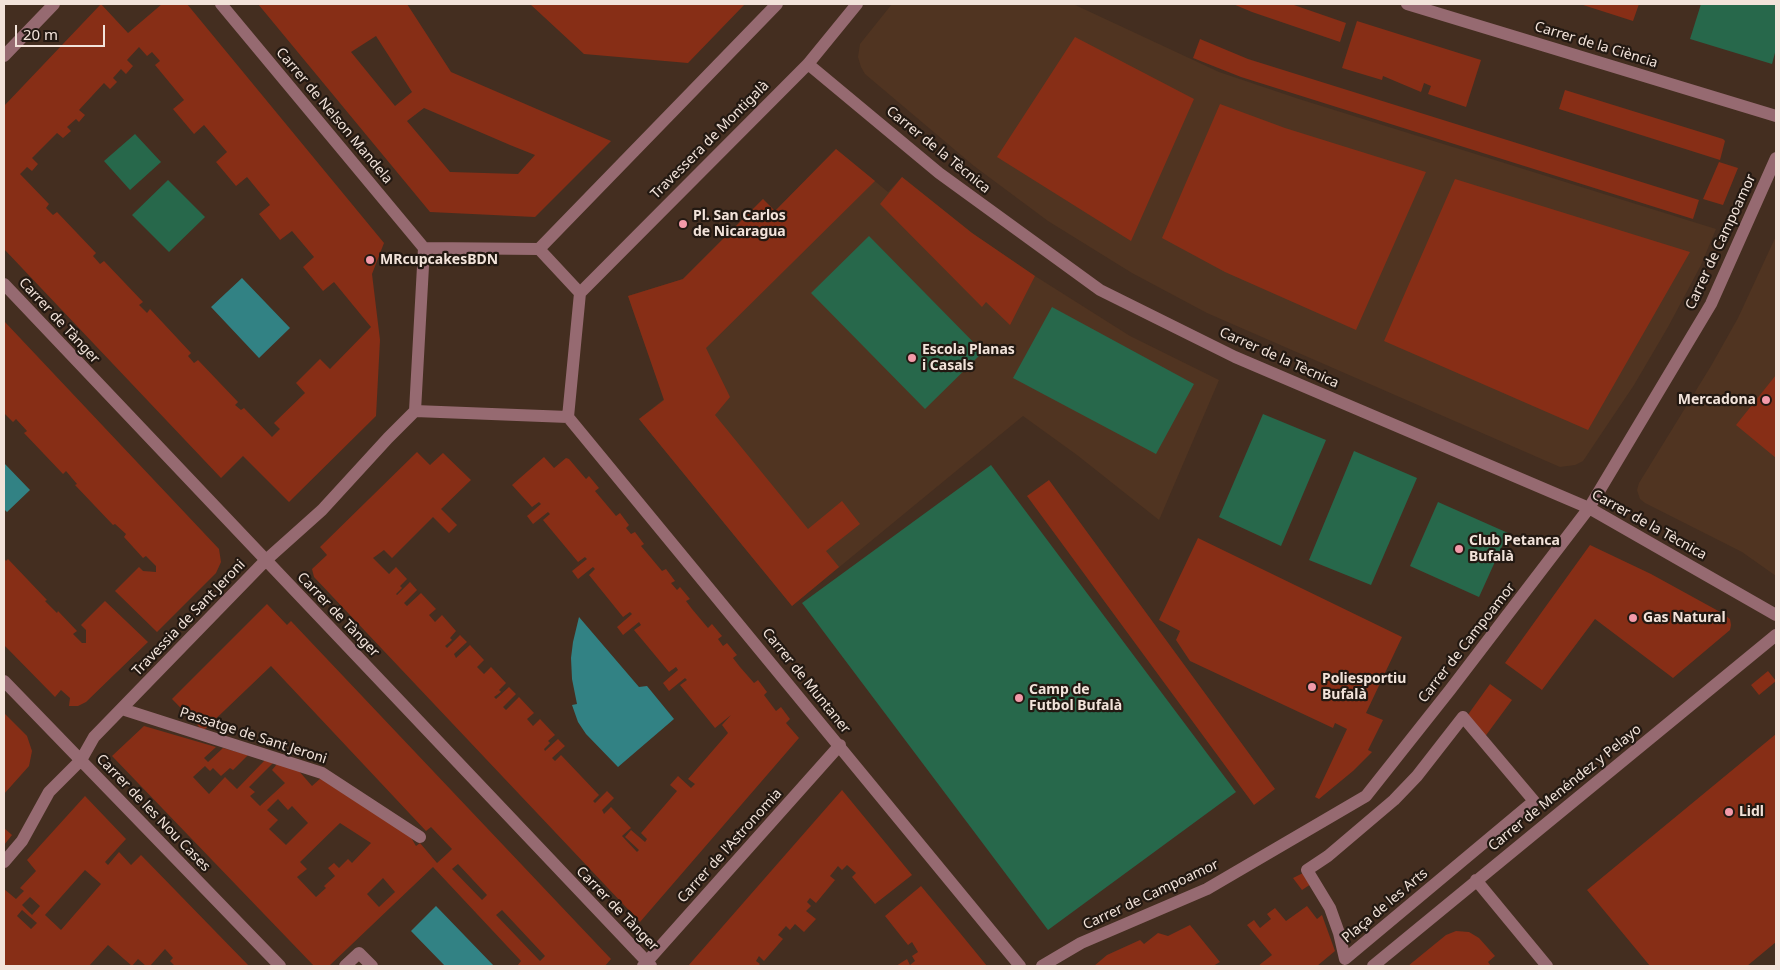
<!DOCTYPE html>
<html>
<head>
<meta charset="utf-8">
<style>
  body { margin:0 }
  #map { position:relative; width:1780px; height:970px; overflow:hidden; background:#442e20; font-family:"Noto Sans",sans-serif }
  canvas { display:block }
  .frame { position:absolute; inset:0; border:5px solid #f2e3da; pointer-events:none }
  .scale { position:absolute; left:15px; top:25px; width:90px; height:22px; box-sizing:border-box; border:2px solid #f2e3da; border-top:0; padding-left:6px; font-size:15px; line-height:18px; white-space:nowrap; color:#f2e3da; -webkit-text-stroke:4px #231912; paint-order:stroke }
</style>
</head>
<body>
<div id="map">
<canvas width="1780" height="970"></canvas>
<div class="frame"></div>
<div class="scale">20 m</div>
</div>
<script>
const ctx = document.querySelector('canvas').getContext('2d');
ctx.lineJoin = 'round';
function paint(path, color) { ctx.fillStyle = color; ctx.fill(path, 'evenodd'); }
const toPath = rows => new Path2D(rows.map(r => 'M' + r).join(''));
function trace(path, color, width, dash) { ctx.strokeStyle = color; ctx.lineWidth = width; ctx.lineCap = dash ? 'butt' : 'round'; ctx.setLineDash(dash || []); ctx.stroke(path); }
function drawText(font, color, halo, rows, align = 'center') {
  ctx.font = font + ' "Noto Sans",sans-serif'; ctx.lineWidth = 4.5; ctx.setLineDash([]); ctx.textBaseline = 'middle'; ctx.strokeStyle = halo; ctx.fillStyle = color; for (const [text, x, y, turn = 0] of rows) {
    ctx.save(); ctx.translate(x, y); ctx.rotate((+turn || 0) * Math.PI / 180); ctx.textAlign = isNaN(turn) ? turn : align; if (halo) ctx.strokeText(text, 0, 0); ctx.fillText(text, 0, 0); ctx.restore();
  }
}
paint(toPath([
  [892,4,1073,4,1219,72,1299,99,1716,229,1701,265,1668,327,1634,385,1583,461,1575,465,1560,467,1207,313,1132,273,1048,221,974,166,865,74,861,67,858,57,860,44],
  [836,149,888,192,902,177,972,233,1035,276,1130,336,1219,380,1159,520,1077,455,1023,416,792,606,639,419,664,399,628,296,683,279,763,199,775,211],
  [1776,236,1776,576,1742,552,1645,503,1640,499,1637,490,1639,483,1711,366,1738,318]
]), '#503421');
paint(toPath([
  [1701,4,1776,4,1776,49,1772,64,1690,39],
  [135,134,161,162,130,190,104,161],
  [168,180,205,217,169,252,132,215],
  [869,236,983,352,925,409,811,293],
  [1052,307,1194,384,1156,454,1013,378],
  [1263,414,1326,440,1281,546,1219,517],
  [1354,451,1417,478,1371,585,1309,560],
  [991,465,1236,792,1048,930,802,603],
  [1438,502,1508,533,1479,597,1410,566]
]), '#27684b');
paint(toPath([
  [242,278,290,328,259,358,211,307],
  [4,463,30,490,7,512,4,509],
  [579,617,639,687,647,686,674,719,618,767,586,734,578,722,572,705,577,704,572,679,571,658,573,642],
  [436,906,494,966,445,966,411,931]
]), '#328284');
paint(toPath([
  [101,4,128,33,162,4,187,4,384,243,372,274,380,340,376,416,289,502,243,456,221,478,4,249,4,106],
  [139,47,147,56,152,52,160,61,155,65,184,100,173,109,194,134,204,125,227,152,216,162,236,186,247,177,270,205,259,214,280,240,292,231,314,257,303,267,323,291,334,282,371,327,330,369,320,359,296,383,305,393,274,423,280,429,272,437,244,408,241,410,235,405,238,402,198,360,194,363,188,356,191,353,150,309,147,313,139,305,143,302,104,261,100,264,93,256,96,253,57,212,53,215,46,208,49,204,20,174,27,167,32,171,38,164,32,158,57,133,63,138,71,131,67,127,76,119,79,122,85,115,79,110,104,83,110,89,117,82,113,78,121,69,126,74,133,66,127,60],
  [258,4,407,4,451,72,611,141,535,217,430,212],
  [376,36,412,92,395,106,351,52],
  [424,108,510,145,535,155,518,174,450,172,407,121],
  [530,4,745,4,688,63,584,54],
  [1233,4,1291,4,1346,23,1340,42,1252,12],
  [1580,4,1639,4,1633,21],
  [1357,21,1481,60,1466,107,1428,94,1431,86,1424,83,1421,92,1383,76,1382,80,1342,68],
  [1075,37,1194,99,1131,241,997,157],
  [1200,39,1248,59,1699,200,1693,219,1241,77,1193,58],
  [1565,90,1723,139,1725,141,1720,160,1559,109],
  [1220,104,1285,128,1426,172,1356,330,1225,272,1162,238],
  [836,149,875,181,706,348,730,397,715,415,808,529,842,501,860,524,826,551,839,567,792,606,639,419,664,400,628,296,683,279,763,199,775,211],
  [1719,162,1738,168,1723,205,1703,199],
  [902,177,972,233,1035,276,1010,325,986,302,982,307,880,204],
  [1455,179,1690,252,1588,430,1384,341],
  [4,321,219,549,221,562,216,573,157,632,115,591,139,567,143,571,156,572,156,566,146,556,143,558,124,537,126,534,115,524,113,525,75,485,77,484,66,471,63,474,24,433,27,431,16,419,13,422,4,413],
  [1776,375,1776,458,1736,425],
  [417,452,430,465,443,453,471,480,441,509,457,525,449,533,433,517,392,558,384,550,373,558,389,574,396,567,407,579,400,586,402,588,396,594,397,595,410,582,417,590,404,603,407,606,421,593,436,609,429,615,435,622,442,615,456,631,450,638,452,640,445,646,447,648,460,635,467,642,454,654,456,658,470,645,484,660,477,667,484,674,491,667,506,683,499,690,501,692,494,697,496,699,509,687,516,694,503,707,506,710,519,697,534,713,527,719,533,726,540,719,555,735,548,741,550,743,544,749,545,751,558,739,565,746,552,758,555,761,561,755,599,795,593,801,595,803,607,791,614,798,602,810,604,814,611,807,631,828,622,836,637,852,639,850,625,837,631,830,645,842,647,839,641,833,677,791,670,785,678,776,691,788,695,784,688,779,728,733,722,725,731,715,715,728,680,685,687,680,685,678,669,691,663,683,678,670,676,667,669,672,634,630,641,625,639,622,623,635,617,627,632,614,630,612,623,617,589,575,595,569,593,567,578,579,572,571,587,559,585,557,578,562,543,520,550,514,548,512,533,524,527,516,541,504,539,502,532,507,512,485,544,457,554,468,566,458,569,459,586,479,589,476,599,488,595,491,616,516,620,513,629,525,626,528,631,534,635,532,644,544,641,546,662,571,666,569,675,581,671,583,677,590,680,587,690,599,686,601,692,609,708,628,712,624,722,636,718,639,723,646,727,643,737,655,733,658,740,667,754,683,758,680,767,692,764,695,776,711,781,707,790,719,786,723,799,738,640,922,314,577,312,569,327,555,320,547],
  [1049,480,1275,789,1254,805,1027,496],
  [1198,538,1402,637,1366,713,1383,720,1368,750,1372,752,1353,771,1319,799,1315,797,1347,729,1335,723,1333,728,1190,661,1176,640,1180,631,1159,620],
  [1590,545,1651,574,1722,613,1730,619,1731,625,1730,630,1673,678,1595,619,1542,690,1505,663],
  [4,558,6,561,8,559,47,600,45,601,57,613,58,611,77,631,73,634,82,643,86,643,86,630,81,625,105,601,148,642,86,702,78,706,69,706,70,698,61,690,55,697,4,645],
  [267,604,287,625,291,621,611,959,605,966,517,966,521,961,433,867,329,966,314,966,112,756,144,726,216,747,204,758,208,762,223,748,248,755,233,770,230,768,221,776,213,768,210,771,205,766,193,777,209,794,225,777,237,789,265,760,273,763,249,787,255,792,250,796,260,806,285,783,272,770,277,764,298,770,312,786,322,777,409,834,416,846,420,843,437,863,448,853,452,849,431,827,426,831,271,666,203,731,172,699],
  [278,799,288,810,292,806,308,823,286,845,269,829,278,820,267,810],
  [340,823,371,843,352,863,348,859,339,868,334,863,328,868,335,876,324,886,326,888,316,897,297,877,307,869,300,862],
  [458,864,487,895,482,900,452,869],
  [383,878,395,892,379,907,367,894],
  [502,910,545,956,540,961,496,915],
  [1768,671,1776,681,1759,695,1751,685],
  [1490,684,1512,700,1484,738,1467,716],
  [4,713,27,736,32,751,29,766,4,794],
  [1776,734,1776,942,1747,966,1650,966,1587,890],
  [842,790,912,875,875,904,852,877,856,873,847,865,842,870,838,866,830,876,835,880,816,903,810,898,807,902,811,906,806,911,816,919,804,932,795,924,790,930,786,926,778,935,783,939,764,961,759,956,756,961,760,964,758,966,688,966],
  [85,796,126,839,105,862,108,865,119,852,131,865,141,855,249,966,175,966,170,961,173,958,165,949,150,966,146,966,138,959,132,966,108,945,89,966,4,966,4,889,16,899,24,891,20,888,36,871,27,860],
  [85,870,101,884,61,930,45,915],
  [30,897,40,906,32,915,22,905],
  [22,910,37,923,31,929,17,916],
  [4,828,12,835,4,845],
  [1307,871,1314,882,1302,890,1293,878],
  [921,886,960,933,987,966,896,966,907,959,910,965,915,961,912,956,918,952,912,942,908,945,885,916],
  [1307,906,1317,919,1322,915,1335,951,1317,966,1258,966,1272,955,1247,925,1254,920,1260,928,1271,919,1267,914,1275,908,1286,921],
  [1190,925,1220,962,1213,966,1168,966,1167,965,1165,966,1094,966,1107,955,1140,940,1144,944,1158,933,1168,936],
  [1456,931,1469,932,1479,938,1495,956,1488,962,1491,966,1408,966,1446,935]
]), '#872e16');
trace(toPath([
  [221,4,424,248],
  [1407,4,1776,116],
  [4,56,54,4],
  [808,64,939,173,1100,290,1235,357,1589,508,1776,615],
  [539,249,777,4],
  [4,284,651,966],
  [580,293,808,64,857,4],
  [415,411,568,417,580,293,539,249,424,248],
  [415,411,424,248],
  [568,417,1020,966],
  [4,681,280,966],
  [122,709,322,773,420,837],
  [1463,717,1534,801,1345,959,1339,933,1330,908,1307,870,1328,856,1394,800,1417,776,1463,717],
  [4,862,22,841,49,792,81,760,94,737,265,561,322,510,388,438,415,411],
  [1476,880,1547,966],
  [345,966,359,953,372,966],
  [643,966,840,745],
  [1042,966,1081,943,1207,889,1366,796,1450,690,1589,508,1711,304,1776,158],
  [1373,966,1776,635]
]), '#966a71', 12);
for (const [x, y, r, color] of [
  [683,224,5,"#f39aa9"],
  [370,260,5,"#f39aa9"],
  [912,358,5,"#f39aa9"],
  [1766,400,5,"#f39aa9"],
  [1459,549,5,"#f39aa9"],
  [1633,618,5,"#f39aa9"],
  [1312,687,5,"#f39aa9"],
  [1019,698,5,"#f39aa9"],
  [1729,812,5,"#f39aa9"]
]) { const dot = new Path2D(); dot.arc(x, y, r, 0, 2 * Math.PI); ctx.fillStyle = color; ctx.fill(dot); trace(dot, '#231912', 2); }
drawText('14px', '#f2e3da', '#231912', [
  ["Carrer de la Ciència",1596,45,17],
  ["Carrer de Nelson Mandela",334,116,50],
  ["Travessera de Montigalà",710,140,-45],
  ["Carrer de la Tècnica",938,150,39],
  ["Carrer de Campoamor",1721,242,-65],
  ["Carrer de Tànger",59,321,47],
  ["Carrer de la Tècnica",1279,358,24],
  ["Carrer de la Tècnica",1649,525,29],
  ["Carrer de Tànger",338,615,46],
  ["Travessia de Sant Jeroni",189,618,-46],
  ["Carrer de Campoamor",1467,643,-52],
  ["Carrer de Muntaner",806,681,51],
  ["Passatge de Sant Jeroni",253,736,18],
  ["Carrer de Menéndez y Pelayo",1565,788,-39],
  ["Carrer de les Nou Cases",153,813,46],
  ["Carrer de l'Astronomia",730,846,-48],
  ["Carrer de Campoamor",1151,895,-25],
  ["Plaça de les Arts",1385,906,-40],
  ["Carrer de Tànger",617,909,46]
]);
drawText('bold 14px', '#f2e3da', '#231912', [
  ["Pl. San Carlos",693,216],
  ["de Nicaragua",693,232],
  ["MRcupcakesBDN",380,260],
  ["Escola Planas",922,350],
  ["i Casals",922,366],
  ["Mercadona",1756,400,"right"],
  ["Club Petanca",1469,541],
  ["Bufalà",1469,557],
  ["Gas Natural",1643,618],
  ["Poliesportiu",1322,679],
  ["Bufalà",1322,695],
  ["Camp de",1029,690],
  ["Futbol Bufalà",1029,706],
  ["Lidl",1739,812]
], 'left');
</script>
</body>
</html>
